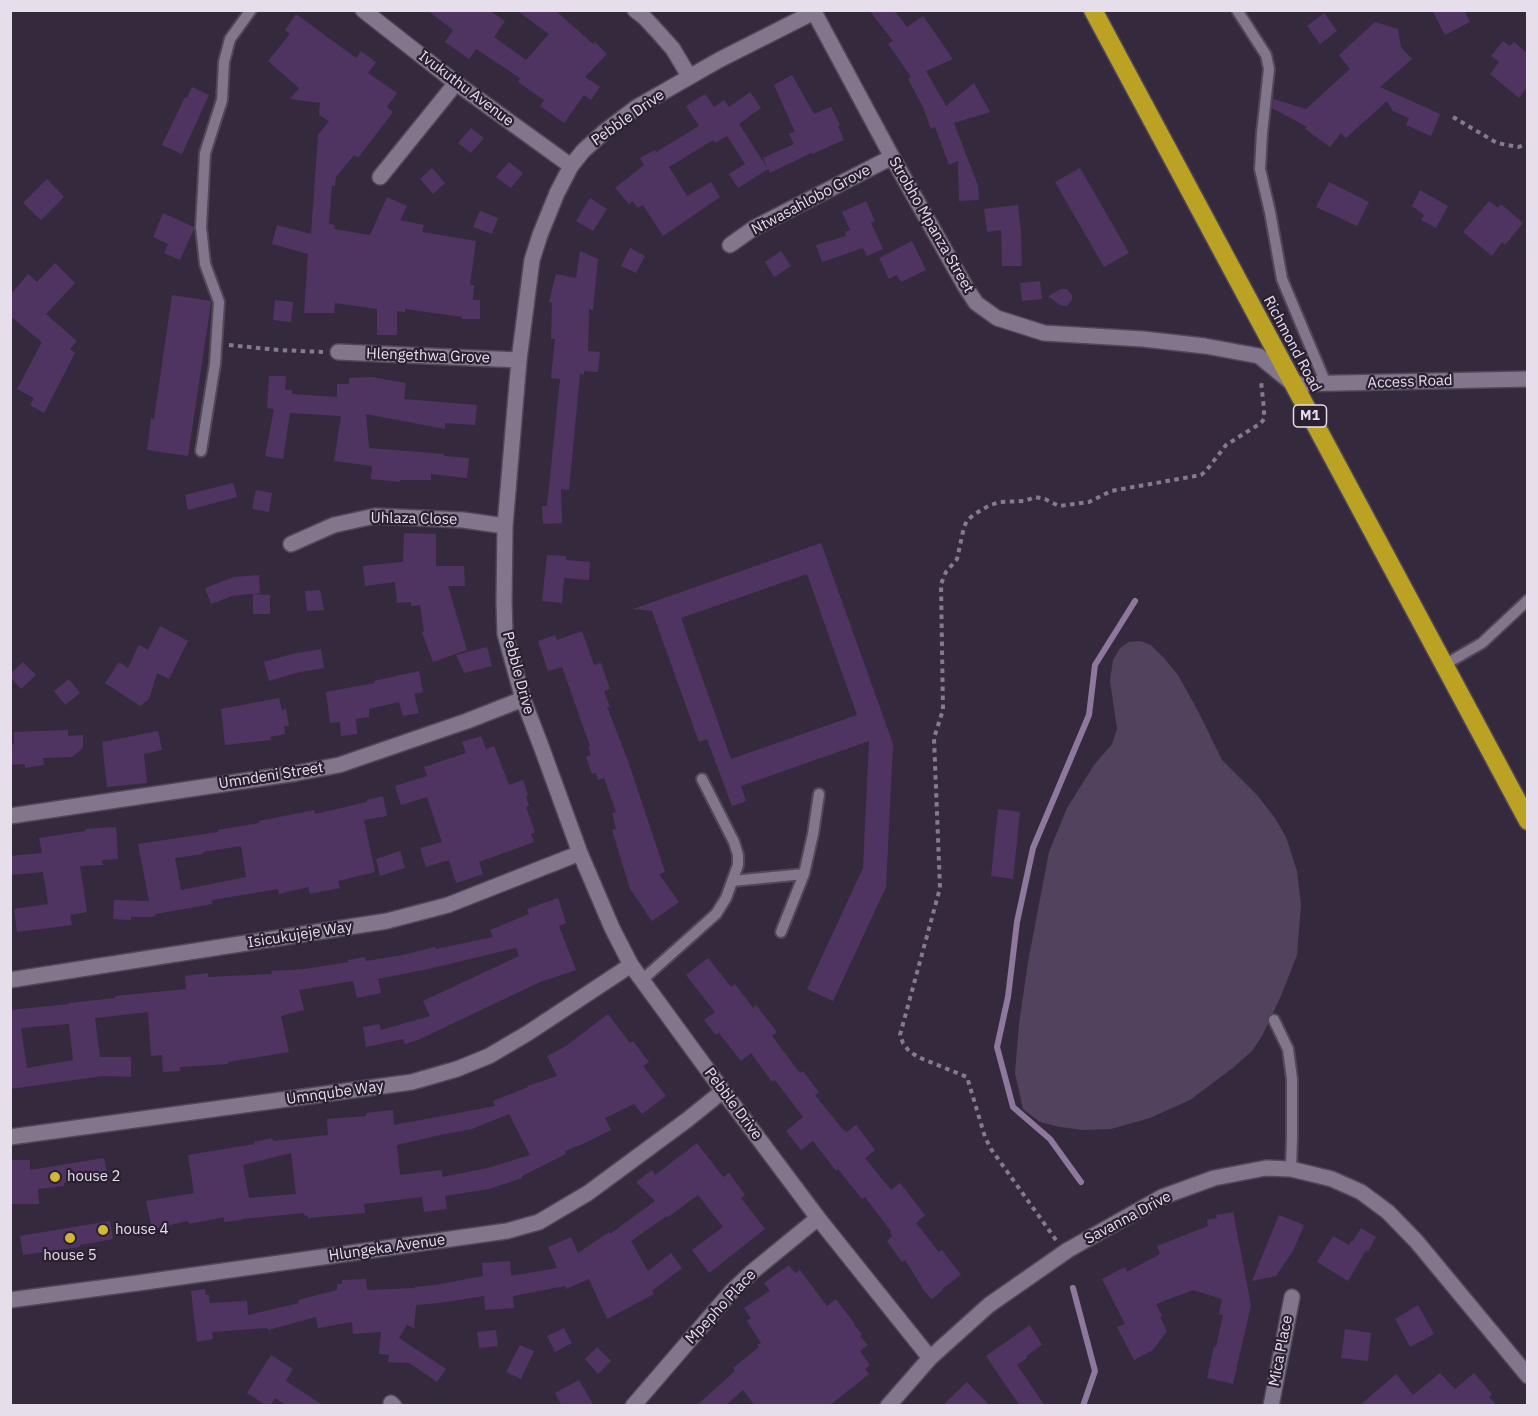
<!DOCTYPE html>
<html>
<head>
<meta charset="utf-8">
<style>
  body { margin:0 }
  #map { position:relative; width:1538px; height:1416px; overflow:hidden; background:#352a3d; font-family:"IBM Plex Sans",sans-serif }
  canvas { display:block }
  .frame { position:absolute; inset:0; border:12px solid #e6dfeb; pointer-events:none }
</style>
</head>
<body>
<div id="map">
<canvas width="1538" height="1416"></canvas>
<div class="frame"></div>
</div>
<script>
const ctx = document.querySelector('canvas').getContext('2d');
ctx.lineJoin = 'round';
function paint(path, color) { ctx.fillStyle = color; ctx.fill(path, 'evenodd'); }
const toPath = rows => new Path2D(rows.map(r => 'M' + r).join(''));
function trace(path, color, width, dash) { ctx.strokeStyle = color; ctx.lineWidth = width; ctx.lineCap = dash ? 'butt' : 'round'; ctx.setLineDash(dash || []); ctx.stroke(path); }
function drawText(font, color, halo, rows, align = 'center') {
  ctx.font = font + ' "IBM Plex Sans",sans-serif'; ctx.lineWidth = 4.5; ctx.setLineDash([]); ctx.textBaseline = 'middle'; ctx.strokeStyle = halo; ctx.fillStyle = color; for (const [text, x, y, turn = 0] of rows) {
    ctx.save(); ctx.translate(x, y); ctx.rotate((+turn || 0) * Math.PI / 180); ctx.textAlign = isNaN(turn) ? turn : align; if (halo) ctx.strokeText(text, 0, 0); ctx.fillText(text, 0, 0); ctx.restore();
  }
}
paint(toPath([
  [1140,641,1151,645,1164,658,1178,675,1198,711,1222,760,1257,795,1275,818,1286,837,1297,871,1301,905,1297,955,1281,996,1262,1036,1252,1051,1234,1067,1190,1100,1150,1118,1111,1129,1083,1130,1060,1127,1040,1122,1023,1109,1015,1073,1019,1024,1028,962,1049,852,1067,808,1094,765,1112,744,1117,729,1110,681,1113,660,1120,648,1129,642]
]), '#52425d');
trace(toPath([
  [1081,1182,1050,1139,1013,1107,997,1047,1008,997,1017,922,1033,848,1089,715,1095,665,1135,601],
  [1073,1288,1095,1371,1083,1406]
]), '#8e789d', 6);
paint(toPath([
  [427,10,489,10,505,21,494,37,526,60,549,34,516,10,555,10,593,44,595,42,607,54,585,77,600,87,591,100,584,95,564,123,540,106,544,100,518,82,520,78,476,49,469,59,445,42,453,30],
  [869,10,894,10,907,27,923,16,953,59,926,71,946,106,974,83,990,112,954,123,978,186,979,200,959,201,958,161,949,165,935,127,931,129,923,107,908,79,911,77,888,44,893,41],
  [1432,10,1464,10,1470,22,1445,35],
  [1324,13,1337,31,1320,44,1307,26],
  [296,14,356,58,361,51,376,62,368,73,397,93,387,107,393,112,358,158,354,155,336,177,335,186,332,185,329,224,335,225,334,229,370,235,387,197,407,206,400,220,424,225,422,232,476,241,470,285,474,285,473,300,480,300,480,319,462,319,462,317,405,309,405,312,397,311,397,335,377,335,377,309,335,303,334,313,304,313,308,254,272,244,277,225,311,234,318,135,329,121,319,115,320,103,290,99,299,88,268,61,290,34,285,30],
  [1375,22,1398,29,1401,47,1412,59,1380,87,1440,114,1431,136,1406,125,1409,118,1393,111,1387,101,1346,138,1341,133,1330,147,1305,129,1307,127,1272,108,1273,99,1306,109,1350,69,1339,55],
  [1503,41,1510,46,1514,42,1527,53,1527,87,1519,98,1490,74,1499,62,1491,56],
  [792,75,814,114,831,107,840,125,838,126,844,140,812,154,811,153,770,173,763,158,794,144,789,134,795,132,774,85],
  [192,87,209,95,182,154,162,145,185,97,187,98],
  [750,92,761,108,739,124,768,169,738,188,729,174,745,164,727,136,715,143,713,140,669,167,687,196,711,182,720,197,663,236,643,205,638,208,632,201,629,204,615,188,644,165,640,158,655,150,656,152,699,126,686,106,705,94,714,107,724,100,729,107],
  [471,128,484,138,471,153,458,143],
  [509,162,523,173,511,188,496,177],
  [432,168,445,183,433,194,420,179],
  [1080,168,1129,253,1104,267,1055,182],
  [47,179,64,197,41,220,23,203],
  [1329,182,1369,202,1357,226,1316,207],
  [1420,190,1448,206,1436,228,1421,220,1424,215,1412,206],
  [590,198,607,209,593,231,576,221],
  [866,201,875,221,871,223,883,249,867,256,863,248,822,262,816,245,846,236,845,232,850,230,842,212],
  [1489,201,1498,208,1501,204,1523,223,1505,245,1502,242,1492,256,1463,232],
  [1018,205,1021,234,1022,266,1002,266,1001,230,987,232,984,209],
  [480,211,498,218,492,234,473,227],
  [163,213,194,227,194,229,180,260,164,253,168,244,153,237],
  [912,241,926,270,901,282,897,275,889,279,879,258],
  [630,248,645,256,636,273,621,266],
  [580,251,598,259,593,310,589,309,588,351,600,352,598,372,584,371,584,375,580,374,569,490,561,489,562,523,543,524,542,506,547,506,560,379,551,378,555,339,551,339,552,303,549,302,556,274,576,278],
  [781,251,791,266,774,277,765,262],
  [55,263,75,283,46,314,77,341,70,349,75,353,44,413,30,405,34,398,17,389,42,342,10,316,10,295,28,274,37,282],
  [1040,281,1042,299,1022,301,1020,283],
  [1061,289,1067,289,1072,295,1072,300,1067,306,1060,305,1048,296],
  [172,295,211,301,211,303,188,456,147,450,151,418,154,419],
  [275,300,293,302,291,322,273,320],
  [269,376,286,376,285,390,292,390,292,394,337,397,337,384,349,384,349,378,372,377,406,383,404,399,477,405,475,425,445,423,445,429,366,414,369,448,444,454,444,456,469,458,467,478,431,474,431,480,400,480,400,482,371,479,372,466,334,461,341,416,290,413,283,459,265,456,274,409,267,408],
  [233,483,237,497,188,510,185,495],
  [256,490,272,493,269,512,252,509],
  [404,533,436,534,436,566,464,566,465,586,448,586,467,650,433,662,422,632,424,632,420,605,411,606,411,602,397,603,395,582,365,586,363,566,403,562],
  [821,543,893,744,886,887,833,1001,807,989,863,868,869,741,741,786,746,801,732,806,707,739,699,742,652,611,633,609],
  [807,574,857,715,731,759,681,618],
  [547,555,566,556,566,560,590,562,589,580,564,578,562,603,542,601],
  [259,575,260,593,232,596,211,604,205,588,234,577],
  [320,590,324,610,307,611,305,591],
  [253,594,270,595,270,614,253,614],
  [160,626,188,641,169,679,157,673,150,696,148,700,140,706,105,683,119,662,128,668,139,645,148,650],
  [582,631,594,665,601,663,610,689,604,691,610,707,607,707,628,761,665,872,659,874,679,902,652,921,630,889,612,830,616,829,612,813,616,812,604,778,598,780,596,773,592,774,586,757,591,755,588,747,590,746,562,667,548,671,538,641,555,635,557,640],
  [487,647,492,666,464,673,456,655],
  [321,649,324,668,300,672,269,681,264,662,292,654],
  [23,662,36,675,21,689,10,677,10,674],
  [419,671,423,692,414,694,419,713,403,716,399,702,369,709,369,717,356,719,357,734,341,736,340,722,330,723,326,692,374,683,374,681],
  [69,679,80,693,65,705,54,691],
  [279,698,282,710,286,709,289,726,284,726,285,734,270,737,271,740,225,745,221,709],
  [68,730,68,736,83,735,83,748,72,757,43,758,44,765,25,768,25,764,10,765,10,745,14,744,14,732],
  [158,731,162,750,144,754,147,783,107,787,102,742],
  [481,736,486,749,494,746,509,785,523,780,528,795,526,796,529,806,526,807,535,832,531,834,534,842,479,862,483,874,456,883,449,860,426,867,420,848,442,842,427,797,401,805,395,786,427,776,424,767,466,753,462,742],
  [383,796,387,816,364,820,375,872,338,881,340,888,310,894,308,887,279,894,278,889,212,900,212,904,156,914,153,917,131,917,131,920,113,919,114,900,149,901,138,844,218,832,218,830,259,823,259,821,314,810,315,814,367,802,367,800],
  [241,846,246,877,181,890,175,858,203,854,203,852],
  [998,809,1020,812,1013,879,991,876],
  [116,827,118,859,102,860,103,865,80,866,87,912,70,915,72,925,17,932,14,909,48,904,43,872,10,875,10,856,42,853,39,838,85,831,85,829],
  [400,851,405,868,380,876,376,859],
  [558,898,566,923,559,926,576,970,540,982,420,1039,405,1044,403,1039,366,1047,363,1027,379,1024,381,1030,430,1016,423,1001,519,956,516,948,428,969,378,979,381,993,357,998,353,981,299,990,304,1010,281,1016,289,1052,228,1062,228,1064,180,1067,180,1071,163,1072,162,1055,151,1056,148,1012,95,1018,100,1057,131,1057,131,1077,103,1076,10,1089,10,1010,69,1004,69,1003,115,998,115,996,186,989,185,976,208,973,208,977,272,974,271,971,305,969,349,962,348,960,365,957,366,961,403,955,435,947,436,949,493,937,490,930,529,914,527,909],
  [69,1024,73,1060,27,1068,21,1028],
  [708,958,731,987,735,984,753,1008,756,1005,777,1032,772,1036,800,1073,803,1071,819,1092,815,1095,844,1131,845,1130,847,1132,856,1125,875,1150,865,1158,891,1190,900,1183,925,1215,916,1223,939,1252,942,1250,961,1275,942,1289,943,1290,932,1299,925,1292,905,1260,902,1262,887,1241,892,1236,890,1232,891,1231,865,1197,862,1199,838,1169,836,1171,813,1141,801,1150,786,1131,803,1117,775,1080,772,1082,751,1053,741,1061,719,1033,716,1035,704,1020,715,1012,686,975],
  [608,1014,630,1043,633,1041,649,1062,643,1066,666,1096,642,1114,634,1104,605,1118,611,1130,585,1143,565,1151,566,1154,522,1176,522,1178,489,1189,445,1196,447,1209,424,1212,422,1197,364,1204,365,1213,308,1218,307,1215,305,1216,304,1213,242,1219,242,1220,224,1222,224,1217,189,1224,188,1221,152,1229,146,1201,194,1193,188,1155,255,1144,254,1142,272,1138,273,1141,328,1135,327,1119,366,1116,366,1113,393,1110,394,1125,495,1106,493,1101,528,1087,528,1086,557,1076,547,1056,566,1046],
  [509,1114,530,1155,488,1168,442,1177,442,1170,400,1175,397,1145,440,1135,472,1129],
  [291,1153,296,1194,249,1198,243,1165],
  [697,1143,723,1177,729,1173,745,1195,741,1198,765,1229,709,1273,692,1250,723,1227,698,1195,668,1217,667,1216,631,1241,648,1271,671,1253,682,1268,652,1291,654,1294,607,1319,589,1279,566,1289,565,1286,513,1296,514,1308,485,1310,484,1296,439,1303,416,1305,414,1328,407,1325,399,1338,446,1369,437,1382,409,1363,388,1362,389,1355,379,1354,381,1332,353,1334,352,1322,318,1328,316,1317,268,1330,267,1328,212,1332,213,1339,197,1342,191,1291,205,1289,206,1295,209,1295,210,1303,247,1301,248,1315,299,1303,298,1300,337,1290,337,1284,342,1284,342,1280,366,1279,367,1290,415,1288,415,1287,435,1285,483,1276,482,1263,510,1261,511,1276,557,1268,548,1247,571,1237,578,1253,609,1232,610,1234,655,1201,636,1182,652,1170,655,1175],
  [104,1158,108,1177,64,1183,64,1186,38,1189,39,1204,10,1204,10,1160,30,1160,30,1170],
  [1233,1212,1251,1305,1233,1384,1207,1378,1214,1346,1216,1347,1223,1315,1219,1314,1222,1299,1193,1290,1156,1304,1162,1316,1160,1317,1167,1331,1153,1350,1134,1360,1117,1327,1125,1324,1102,1279,1125,1267,1127,1272,1160,1254,1157,1246,1208,1226,1207,1220,1217,1218,1216,1215],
  [1279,1215,1304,1225,1293,1251,1276,1276,1252,1281],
  [110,1221,113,1239,80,1245,80,1247,23,1255,20,1236],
  [1361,1228,1376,1237,1368,1252,1366,1250,1348,1281,1317,1262,1333,1236,1349,1245,1351,1241,1354,1242,1353,1241],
  [789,1265,795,1273,800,1270,827,1306,836,1299,855,1324,854,1325,862,1334,860,1336,868,1345,860,1351,870,1365,865,1369,869,1374,829,1406,755,1406,743,1390,725,1406,696,1406,735,1371,733,1368,759,1347,757,1345,761,1343,747,1321,751,1318,744,1308,770,1291,764,1283],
  [1418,1305,1434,1334,1410,1347,1395,1319],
  [1030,1325,1042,1345,1026,1356,1027,1358,1017,1365,1045,1406,1020,1406,986,1356],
  [564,1328,572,1343,555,1352,547,1336],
  [1345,1329,1371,1333,1368,1361,1341,1358],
  [496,1330,498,1346,479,1348,477,1332],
  [520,1345,534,1351,521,1379,506,1372],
  [597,1347,611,1361,598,1374,585,1359],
  [271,1355,293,1369,286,1381,324,1406,287,1406,275,1398,270,1406,267,1406,247,1393],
  [1440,1373,1455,1389,1474,1373,1492,1394,1489,1397,1497,1406,1359,1406,1396,1374,1413,1395],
  [579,1380,594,1406,562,1406,555,1393],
  [967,1382,990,1406,942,1406]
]), '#4f3461');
const lane = toPath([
  [1237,10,1266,55,1269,69,1262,133,1260,169,1270,212,1282,279,1326,384],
  [201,451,215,364,219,302,205,264,201,227,205,153,222,100,224,62,230,39,251,10],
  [1444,665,1482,643,1528,600],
  [732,881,804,874],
  [781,932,804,874,813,834,819,794],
  [642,980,716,914,726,898,738,865,738,855,734,842,702,779],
  [1274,1020,1288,1049,1292,1079,1292,1138,1291,1169]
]);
const street = toPath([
  [363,10,456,83,571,166],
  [635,10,644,17,657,31,673,49,689,76],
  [813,10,892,157,965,286,976,303,997,318,1044,333,1143,339,1205,346,1259,356,1293,384,1528,379],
  [814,12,719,60,637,107,604,132,583,151,571,166,557,193,540,235,532,260,519,360,505,526,504,602,505,634,523,699,541,746,580,853,612,928,631,965,723,1091,818,1218,930,1358],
  [380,177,456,83],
  [730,245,754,228,892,157],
  [338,352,519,360],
  [291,544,334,525,375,516,463,520,505,526],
  [10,816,297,773,339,765,467,721,523,699],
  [10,980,387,921,448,905,580,853],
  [10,1137,412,1082,457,1069,489,1056,528,1033,631,965],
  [10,1300,138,1283,507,1231,539,1222,588,1193,687,1120,723,1091],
  [391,1403,394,1406],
  [633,1406,732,1291,752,1272,818,1218],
  [888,1406,930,1358,989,1305,1068,1250,1162,1197,1214,1178,1266,1168,1291,1169,1332,1179,1361,1192,1388,1212,1417,1242,1528,1376],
  [1271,1406,1292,1297]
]);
const highway = toPath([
  [1093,10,1528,821]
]);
trace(lane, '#514757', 14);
trace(street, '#514757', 18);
trace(highway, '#514757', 21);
trace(toPath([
  [1453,117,1497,143,1518,147,1528,144],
  [229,345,278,350,323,352],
  [1056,1240,991,1149,985,1137,967,1077,918,1057,909,1051,903,1043,900,1035,940,888,934,738,943,710,941,584,946,572,957,559,964,527,967,521,973,515,990,505,1000,502,1025,501,1035,497,1045,499,1059,506,1089,502,1111,491,1201,475,1206,471,1226,445,1261,423,1264,419,1264,409,1261,381]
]), '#847b8b', 4, [4.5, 4.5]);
trace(lane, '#82768c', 10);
trace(street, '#82768c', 15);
trace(highway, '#bba223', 18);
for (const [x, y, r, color] of [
  [55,1177,6,"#d1b736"],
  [103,1230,6,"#d1b736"],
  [70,1238,6,"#d1b736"]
]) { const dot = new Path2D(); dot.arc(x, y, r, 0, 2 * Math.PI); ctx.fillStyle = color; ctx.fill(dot); trace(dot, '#2b2032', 2); }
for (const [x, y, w] of [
  [1310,416,33]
]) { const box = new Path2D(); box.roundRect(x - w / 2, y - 11, w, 22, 4.5); ctx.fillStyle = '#2b2032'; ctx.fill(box); trace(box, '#e6dfeb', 1.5); }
drawText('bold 14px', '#e6dfeb', null, [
  ["M1",1310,416]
]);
drawText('15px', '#e6dfeb', '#2b2032', [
  ["Ivukuthu Avenue",466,89,37],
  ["Pebble Drive",628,118,-35],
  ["Ntwasahlobo Grove",811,200,-28],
  ["Strobho Mpanza Street",931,225,60],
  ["Richmond Road",1292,344,62],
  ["Hlengethwa Grove",428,356,2],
  ["Access Road",1410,382,-2],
  ["Uhlaza Close",414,519,1],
  ["Pebble Drive",518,673,75],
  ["Umndeni Street",271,776,-9],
  ["Isicukujeje Way",300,935,-9],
  ["Umnqube Way",335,1093,-8],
  ["Pebble Drive",733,1104,53],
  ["Savanna Drive",1128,1218,-28],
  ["Hlungeka Avenue",387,1248,-8],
  ["Mpepho Place",721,1307,-47],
  ["Mica Place",1281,1351,-79]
]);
drawText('15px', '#e6dfeb', '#2b2032', [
  ["house 2",67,1177],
  ["house 4",115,1230],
  ["house 5",70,1256,"center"]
], 'left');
</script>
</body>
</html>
